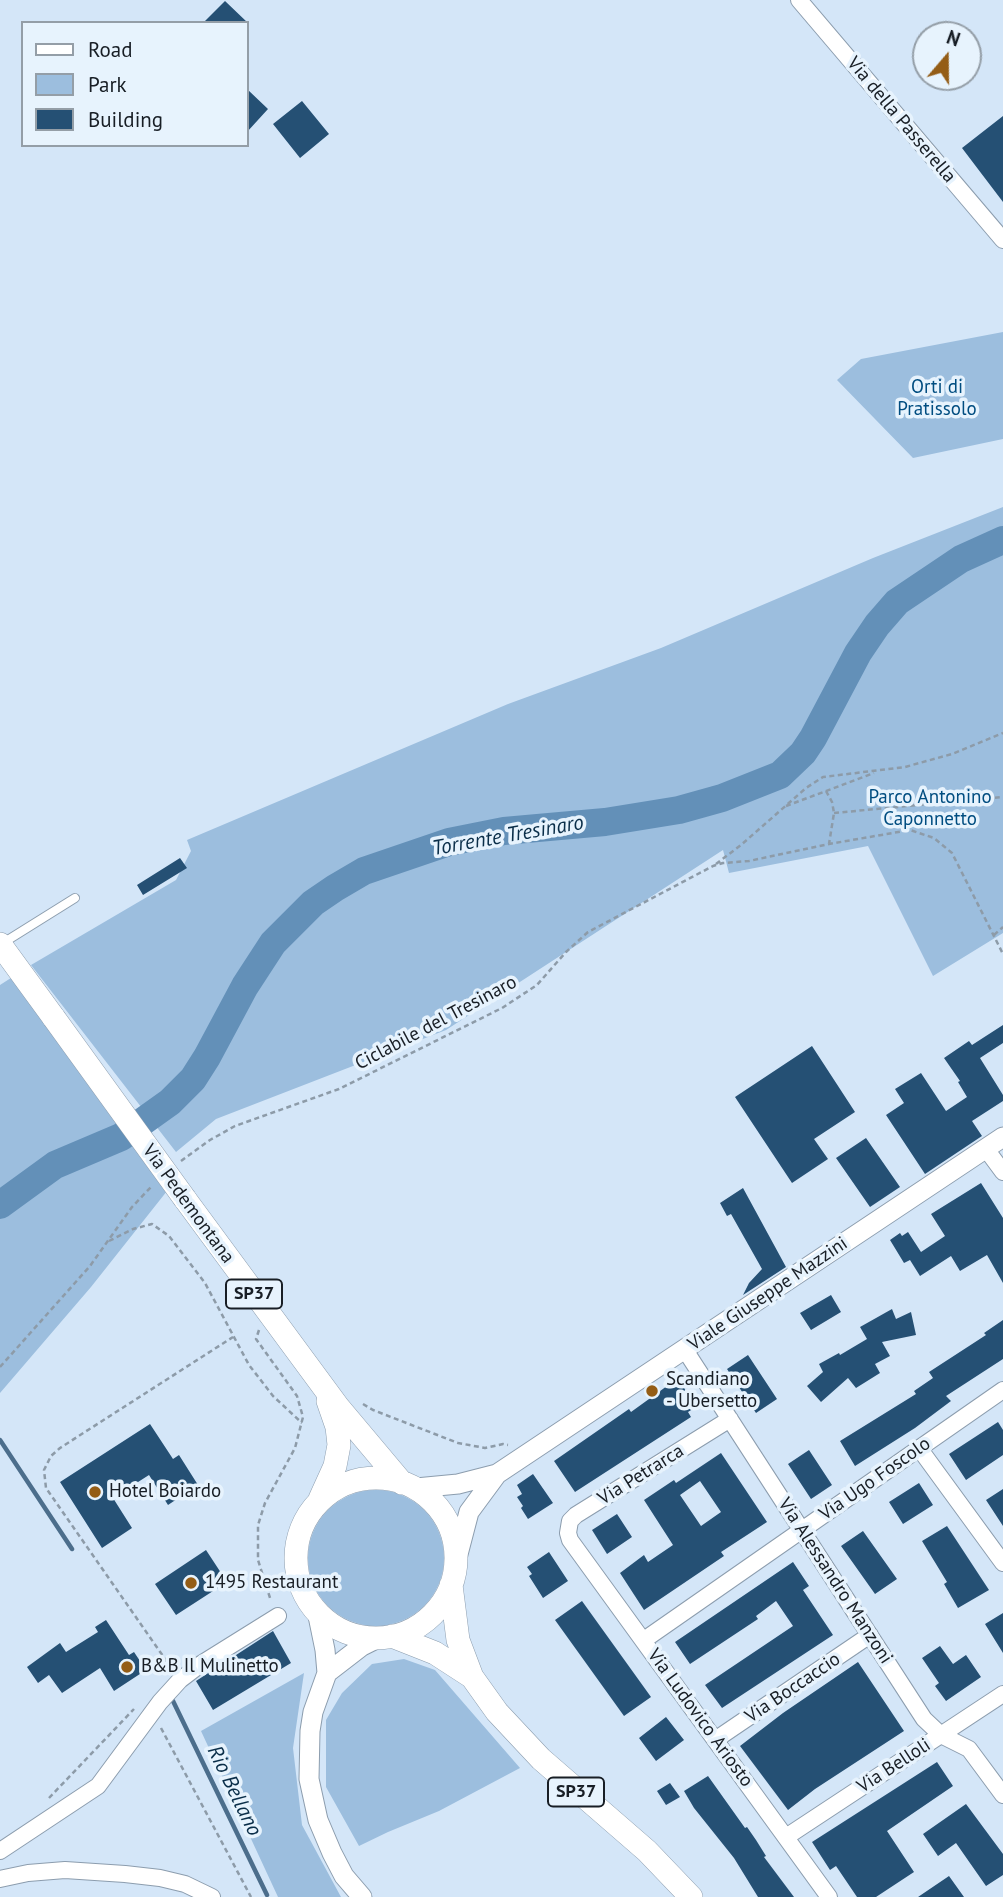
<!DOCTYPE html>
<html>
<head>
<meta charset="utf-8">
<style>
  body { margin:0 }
  #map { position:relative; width:1003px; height:1897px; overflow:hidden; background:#d4e6f8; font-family:"PT Sans",sans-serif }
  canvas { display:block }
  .legend { position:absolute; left:21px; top:21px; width:228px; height:126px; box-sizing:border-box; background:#e7f3fd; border:2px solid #949ea7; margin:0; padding:9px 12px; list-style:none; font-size:21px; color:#181e25 }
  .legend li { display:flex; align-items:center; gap:14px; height:35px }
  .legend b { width:35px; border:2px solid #949ea7 }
  .north { position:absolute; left:912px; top:21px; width:70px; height:70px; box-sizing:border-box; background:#e7f3fd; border:2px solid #949ea7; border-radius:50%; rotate:20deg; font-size:19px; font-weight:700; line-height:28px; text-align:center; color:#181e25 }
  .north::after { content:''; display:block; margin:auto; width:24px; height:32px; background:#945d16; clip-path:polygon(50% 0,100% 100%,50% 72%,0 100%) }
</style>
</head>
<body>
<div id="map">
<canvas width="1003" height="1897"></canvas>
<ul class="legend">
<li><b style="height:9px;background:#fff"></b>Road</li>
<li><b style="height:19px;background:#9cbede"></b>Park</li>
<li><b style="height:19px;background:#255074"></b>Building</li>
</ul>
<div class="north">N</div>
</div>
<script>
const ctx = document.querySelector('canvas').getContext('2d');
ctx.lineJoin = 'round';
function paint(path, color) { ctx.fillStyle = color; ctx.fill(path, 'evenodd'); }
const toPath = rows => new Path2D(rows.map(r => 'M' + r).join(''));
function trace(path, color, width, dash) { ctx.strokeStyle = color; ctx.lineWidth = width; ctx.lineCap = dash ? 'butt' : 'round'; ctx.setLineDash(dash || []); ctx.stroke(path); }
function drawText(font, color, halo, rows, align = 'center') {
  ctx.font = font + ' "PT Sans",sans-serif'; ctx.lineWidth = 7; ctx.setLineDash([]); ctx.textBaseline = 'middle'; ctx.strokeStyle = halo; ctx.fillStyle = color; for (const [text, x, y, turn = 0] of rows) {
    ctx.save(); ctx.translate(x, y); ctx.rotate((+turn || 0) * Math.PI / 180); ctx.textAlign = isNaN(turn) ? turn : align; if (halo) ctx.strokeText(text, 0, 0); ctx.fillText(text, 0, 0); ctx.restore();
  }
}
paint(toPath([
  [1003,332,1003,439,913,458,837,380,861,359],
  [1003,507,1003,933,933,976,868,846,729,873,723,850,446,1030,216,1119,176,1152,31,965,176,880,191,851,187,840,508,704,661,648,873,558],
  [14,976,167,1191,91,1287,0,1393,0,985],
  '308 1558a68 68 0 1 1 136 0a68 68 0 1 1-136 0Z',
  [404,1659,435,1670,520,1768,439,1811,388,1832,359,1846,326,1787,326,1720,342,1693,372,1664],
  [304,1673,293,1748,302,1825,341,1897,278,1897,201,1731]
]), '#9cbede');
trace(toPath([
  [0,1440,72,1549],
  [173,1701,267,1895]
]), '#4c6e8c', 4.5);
trace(toPath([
  [0,1205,55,1165,121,1137,170,1102,193,1079,207,1057,245,986,273,943,313,903,335,888,364,871,449,842,504,831,605,822,679,810,722,798,780,775,803,753,813,738,858,653,877,625,897,602,961,559,1003,540]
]), '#6390b8', 28);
paint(toPath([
  [225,1,248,23,203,23],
  [247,89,268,109,247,132],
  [302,101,329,134,300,158,273,124],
  [1003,116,1003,202,962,148],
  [180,858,187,868,143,895,137,885],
  [1003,1025,1003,1043,980,1058,1003,1095,1003,1101,972,1121,982,1136,925,1174,886,1115,904,1103,895,1089,921,1073,946,1111,967,1097,958,1082,960,1081,944,1058,969,1041,972,1045],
  [812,1046,855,1112,814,1139,828,1159,792,1183,735,1097],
  [866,1138,900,1187,870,1207,836,1158],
  [981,1183,1003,1218,1003,1283,987,1255,960,1271,951,1256,920,1276,910,1260,904,1263,890,1240,900,1233,902,1236,908,1232,921,1252,945,1236,931,1214],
  [743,1188,786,1267,743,1295,749,1283,762,1269,731,1214,727,1216,720,1203],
  [831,1295,841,1312,811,1330,800,1313],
  [892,1309,896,1319,911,1312,916,1335,882,1342,890,1356,875,1364,880,1373,856,1388,848,1378,821,1402,807,1386,823,1372,819,1364,839,1353,840,1355,867,1339,860,1327],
  [1003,1320,1003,1359,946,1396,951,1401,915,1428,855,1466,840,1441,916,1394,914,1391,933,1378,929,1372,986,1335,984,1333],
  [748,1355,777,1399,756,1413,727,1369],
  [679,1380,696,1407,688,1412,691,1417,575,1492,554,1461,629,1409,631,1412,667,1386,668,1388],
  [998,1422,1003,1430,1003,1455,966,1480,949,1454],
  [150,1424,173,1459,179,1455,198,1485,168,1505,149,1475,113,1498,132,1528,102,1548,60,1482],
  [809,1450,832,1485,811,1499,788,1464],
  [721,1453,767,1522,721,1552,724,1556,644,1610,620,1573,644,1555,648,1562,673,1545,644,1500,674,1480,676,1483],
  [700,1481,721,1512,701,1526,680,1495],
  [533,1474,553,1503,528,1519,521,1508,523,1506,517,1497,522,1494,517,1485],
  [919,1483,933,1505,903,1524,889,1502],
  [1003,1489,1003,1526,986,1500],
  [617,1514,632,1537,607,1554,592,1530],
  [947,1526,989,1590,958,1608,944,1584,947,1582,922,1541],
  [863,1531,897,1579,875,1594,841,1546],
  [206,1550,227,1582,176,1615,155,1584],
  [549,1552,568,1581,543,1598,529,1576,532,1574,527,1567],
  [793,1562,809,1586,803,1590,833,1635,722,1708,705,1685,793,1626,776,1601,756,1616,758,1619,690,1664,675,1642],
  [582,1601,651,1697,624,1716,555,1620],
  [1003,1613,1003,1653,985,1624],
  [106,1620,129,1655,134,1652,146,1670,114,1691,100,1668,62,1693,49,1675,38,1683,27,1667,60,1643,66,1652,98,1632,95,1627],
  [273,1631,291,1663,213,1710,196,1681],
  [940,1646,953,1664,966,1655,981,1677,946,1701,935,1686,939,1683,922,1658],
  [858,1662,904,1731,815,1789,788,1810,740,1746,783,1713],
  [666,1717,684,1740,656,1761,639,1738],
  [937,1762,953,1786,887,1831,914,1872,876,1897,857,1897,836,1866,830,1870,812,1842],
  [708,1776,745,1828,747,1827,756,1840,766,1856,764,1857,794,1897,758,1897,734,1858,694,1808,684,1791],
  [670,1783,680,1797,666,1805,657,1791],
  [966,1804,1003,1854,1003,1875,986,1886,956,1843,938,1856,923,1834],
  [949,1876,964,1897,918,1897]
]), '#255074');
const service = toPath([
  [3,943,75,898]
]);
const minor = toPath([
  [799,0,1003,240],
  [986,1149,1003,1172],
  [685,1350,924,1719,941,1735,969,1749,1003,1795],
  [730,1419,576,1515,570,1521,568,1533,570,1540,829,1897],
  [919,1448,1003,1563],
  [644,1640,1003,1390],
  [715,1740,870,1635],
  [786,1837,1003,1694],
  [0,1851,98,1786,160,1702,180,1680,201,1664,278,1616],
  [0,1879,28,1873,65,1870,125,1874,160,1878,185,1884,212,1897]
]);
const tertiary = toPath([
  [416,1488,458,1484,497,1474],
  [457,1558,469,1512,497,1474,1003,1137],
  [317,1611,325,1650,327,1673,313,1712,310,1731,309,1779,318,1820,332,1853,344,1876,362,1897],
  [327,1673,362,1646,380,1637]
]);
const primary = toPath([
  [0,944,54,1018],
  [185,1199,339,1408,402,1483],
  '296 1558a80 80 0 1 1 160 0a80 80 0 1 1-160 0Z',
  [320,1499,335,1466,339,1445,337,1427,328,1401],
  [451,1585,458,1640,472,1677,497,1712,541,1759,647,1851,691,1897],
  [392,1636,435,1653,472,1677]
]);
trace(service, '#8c9dae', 10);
trace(minor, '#8c9dae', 18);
trace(tertiary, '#8c9dae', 21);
trace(primary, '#8c9dae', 24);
trace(toPath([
  [826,791,832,802,834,813,829,844],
  [786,806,874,773],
  [834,813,1003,797],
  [716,864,741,845,806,788,823,777,905,767,952,754,1003,733],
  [994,935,1003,927],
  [181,1161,210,1140,235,1126,339,1089,502,1008,537,985,566,952,588,932,713,866,723,863,749,861,829,844,910,830,934,838,952,853,1003,954],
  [109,1241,133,1229,152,1224,169,1236,205,1283,249,1365,273,1396,302,1423],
  [259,1330,256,1339,297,1396,303,1417,295,1448,265,1503,258,1525,258,1560,271,1601],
  [0,1367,90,1266,132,1207,151,1187],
  [363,1404,373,1410,458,1443,485,1448,503,1444,508,1445],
  [172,1669,46,1488,44,1470,51,1456,60,1448,233,1337],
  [161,1728,251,1897],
  [49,1798,134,1709]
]), '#8d9ba8', 2.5, [5, 3.5]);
trace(service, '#fff', 8);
trace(minor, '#fff', 16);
trace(tertiary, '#fff', 19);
trace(primary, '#fff', 23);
const primaryBridge = toPath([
  [54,1018,185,1199]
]);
trace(primaryBridge, '#8c9dae', 24, []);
trace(primaryBridge, '#fff', 23);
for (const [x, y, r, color] of [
  [652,1391,7,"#945d16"],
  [95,1492,7,"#945d16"],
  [191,1583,7,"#945d16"],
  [127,1667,7,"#945d16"]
]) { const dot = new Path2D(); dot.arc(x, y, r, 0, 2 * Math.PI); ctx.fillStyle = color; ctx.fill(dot); trace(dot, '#e7f3fd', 2.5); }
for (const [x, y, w] of [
  [254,1294,56],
  [576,1792,56]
]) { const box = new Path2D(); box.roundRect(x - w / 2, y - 14.5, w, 29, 5); ctx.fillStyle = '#e7f3fd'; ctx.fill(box); trace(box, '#181e25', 2); }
drawText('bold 18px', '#181e25', null, [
  ["SP37",254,1294],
  ["SP37",576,1792]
]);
drawText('19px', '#181e25', '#e7f3fd', [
  ["Via della Passerella",901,120,50],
  ["Ciclabile del Tresinaro",436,1023,-28],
  ["Via Pedemontana",188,1204,54],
  ["Viale Giuseppe Mazzini",768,1294,-34],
  ["Via Petrarca",641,1475,-32],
  ["Via Ugo Foscolo",875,1479,-35],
  ["Via Alessandro Manzoni",835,1581,57],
  ["Via Boccaccio",793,1688,-34],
  ["Via Ludovico Ariosto",700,1718,54],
  ["Via Belloli",894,1766,-33]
]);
drawText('19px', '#004d80', '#e7f3fd', [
  ["Orti di",937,388],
  ["Pratissolo",937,410],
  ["Parco Antonino",930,798],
  ["Caponnetto",930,820]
]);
drawText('19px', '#181e25', '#e7f3fd', [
  ["Scandiano",666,1380],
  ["- Ubersetto",666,1402],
  ["Hotel Boiardo",109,1492],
  ["1495 Restaurant",205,1583],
  ["B&B Il Mulinetto",141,1667]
], 'left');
drawText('italic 21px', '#0a2e49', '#e7f3fd', [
  ["Torrente Tresinaro",508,836,-10],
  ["Rio Bellano",234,1791,64]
]);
</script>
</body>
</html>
